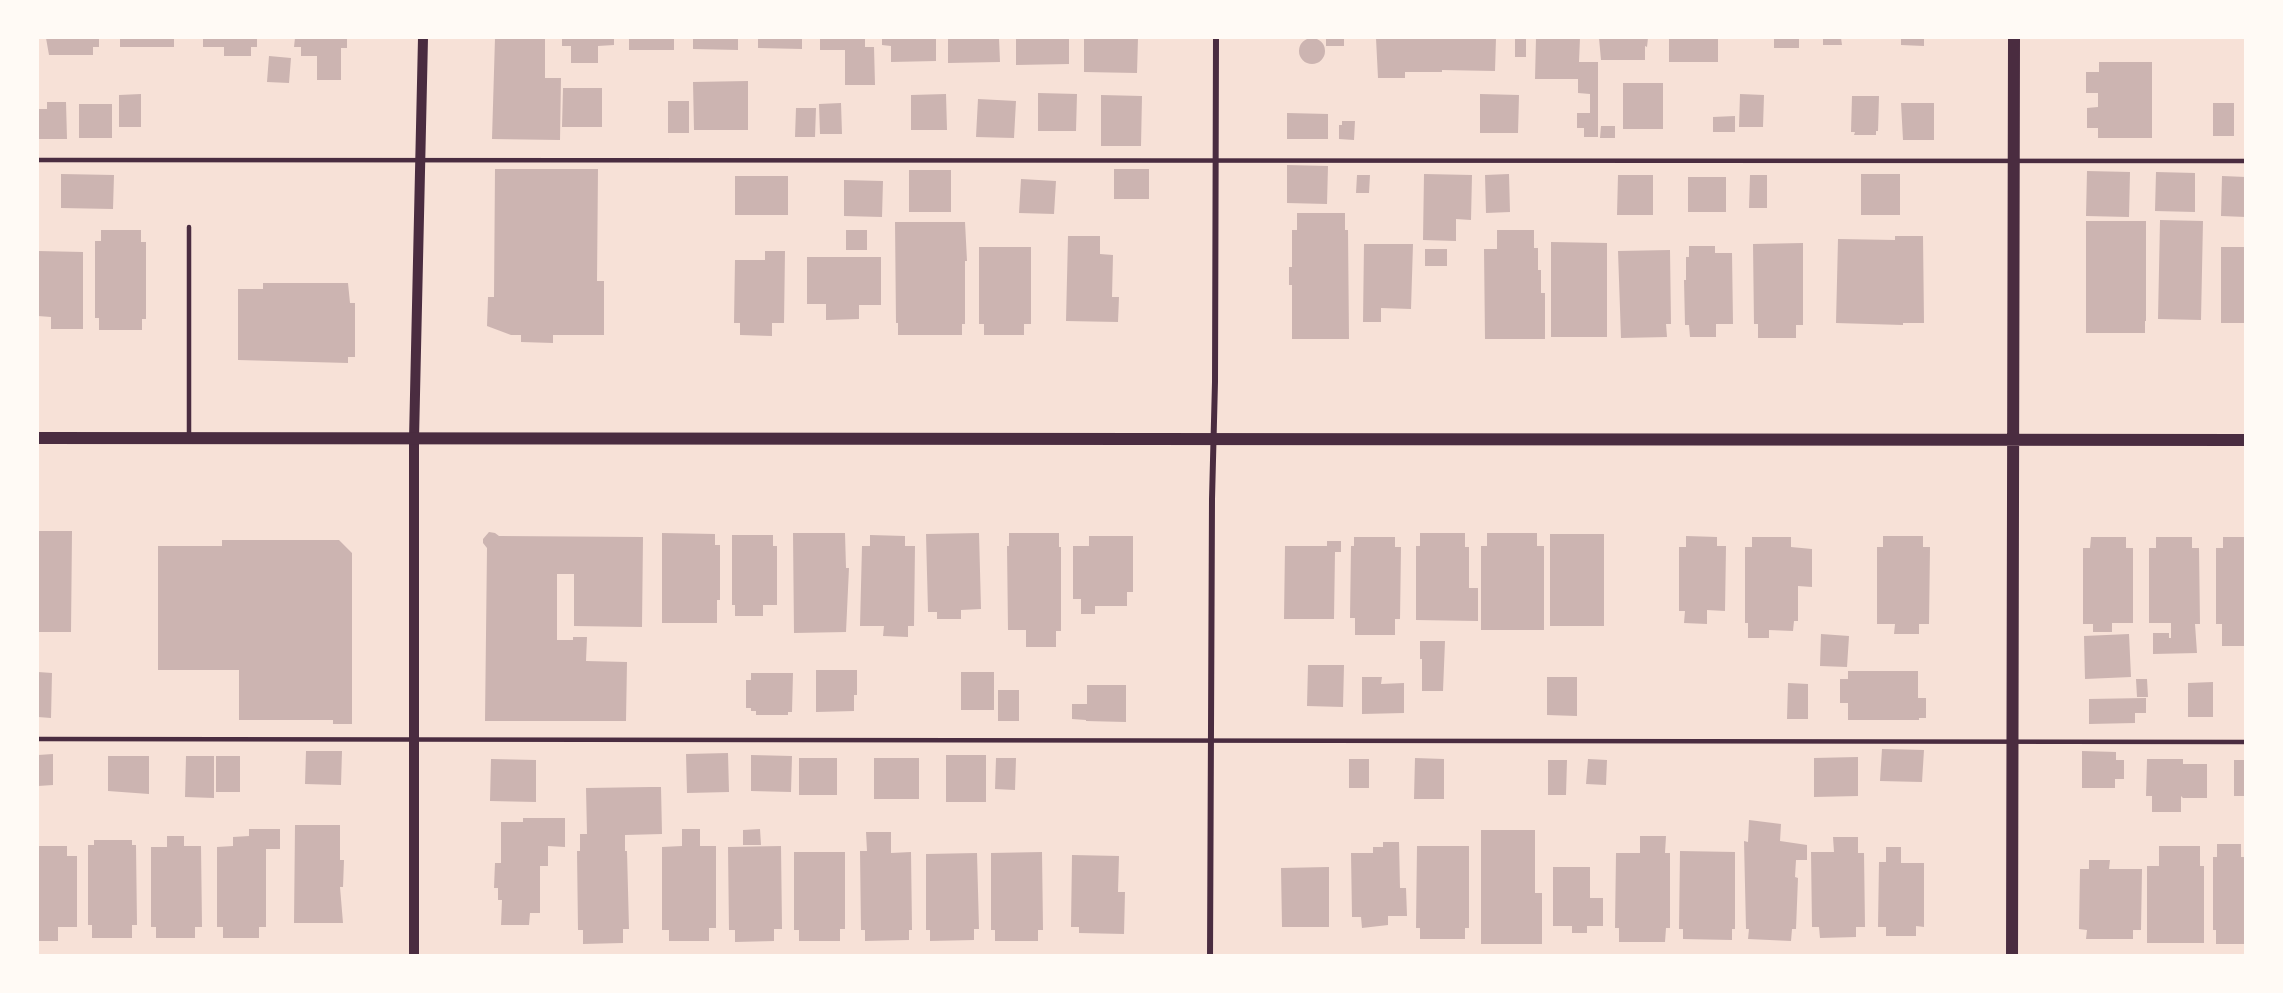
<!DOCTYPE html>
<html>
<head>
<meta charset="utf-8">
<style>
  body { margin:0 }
  #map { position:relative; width:2283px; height:993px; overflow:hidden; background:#f7e1d7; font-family:"Sofia Sans Condensed",sans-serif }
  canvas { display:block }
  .frame { position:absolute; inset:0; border:39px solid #fffaf5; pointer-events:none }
</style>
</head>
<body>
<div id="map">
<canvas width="2283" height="993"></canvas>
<div class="frame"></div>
</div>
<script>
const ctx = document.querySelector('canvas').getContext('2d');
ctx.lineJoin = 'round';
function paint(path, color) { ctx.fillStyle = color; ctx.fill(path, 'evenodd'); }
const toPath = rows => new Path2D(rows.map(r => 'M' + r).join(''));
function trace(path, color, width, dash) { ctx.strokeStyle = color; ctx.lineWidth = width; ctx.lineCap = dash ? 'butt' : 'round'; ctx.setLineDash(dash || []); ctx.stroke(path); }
paint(toPath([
  [46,38,99,38,99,47,93,47,93,55,49,55],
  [120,38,174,38,174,47,120,47],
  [203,38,257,38,257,47,251,47,251,56,224,56,224,47,203,47],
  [295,38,347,38,347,48,341,48,341,80,317,80,317,56,301,56,301,47,294,47],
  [495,38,545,38,545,78,561,78,560,140,492,139],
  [562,38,614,38,614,45,598,46,598,63,571,63,571,46,562,46],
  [629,38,674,38,674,50,629,50],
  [693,38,738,38,738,50,693,49],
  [758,38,802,38,802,49,758,48],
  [820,38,865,38,865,47,874,47,875,85,845,85,845,50,820,50],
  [882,38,936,38,936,61,891,62,891,46,882,45],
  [948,38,999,38,1000,62,948,63],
  [1016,38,1069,38,1069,64,1016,65],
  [1084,38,1138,38,1137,73,1084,72],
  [1326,38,1344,38,1344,46,1326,46],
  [1376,38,1496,38,1495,71,1442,70,1442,72,1405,72,1405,78,1378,78],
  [1515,38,1526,38,1526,57,1515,57],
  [1536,38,1580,38,1579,62,1598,62,1598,137,1584,137,1584,128,1577,128,1577,113,1590,113,1590,94,1578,93,1578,79,1535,79],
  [1599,38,1648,38,1647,47,1645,46,1645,60,1601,60],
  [1669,38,1718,38,1718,62,1669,62],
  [1774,38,1799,38,1799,48,1774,48],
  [1823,38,1841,38,1842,45,1823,45],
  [1901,38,1924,38,1924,46,1901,45],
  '1299 51a13 13 0 1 1 26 0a13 13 0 1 1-26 0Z',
  [269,56,291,58,289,83,267,82],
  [2099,62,2152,62,2152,138,2098,138,2098,128,2087,128,2087,108,2098,107,2098,93,2086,93,2086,72,2099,72],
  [748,81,748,130,694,130,693,82],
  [1623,83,1663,83,1663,129,1623,129],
  [563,88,602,88,602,127,562,127],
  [1038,93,1077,94,1076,131,1038,131],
  [141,94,141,127,119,127,119,95],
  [946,94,947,130,911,130,911,95],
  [1480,94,1519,95,1518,133,1480,133],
  [1740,94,1764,95,1763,127,1739,127],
  [1101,95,1142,96,1141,146,1101,146],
  [1852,96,1879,96,1878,131,1876,131,1876,135,1854,135,1855,132,1851,132],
  [978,99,1016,101,1014,138,976,137],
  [668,101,689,101,689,133,668,133],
  [47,102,66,102,67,139,38,139,38,109,47,109],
  [841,103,842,134,820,134,819,104],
  [1901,103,1934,103,1934,140,1903,140],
  [2213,103,2234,103,2234,136,2213,136],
  [79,104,112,104,112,138,79,138],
  [796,108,816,108,815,137,795,137],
  [1287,113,1328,114,1328,139,1287,139],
  [1735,116,1735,132,1713,132,1713,117],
  [1342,121,1355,121,1354,140,1339,139,1339,125,1342,125],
  [1601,126,1615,126,1615,138,1600,138],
  [1287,165,1328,166,1327,204,1287,203],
  [495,169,598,169,597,281,604,281,604,335,553,335,553,343,521,342,521,335,511,335,487,326,488,297,494,297],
  [1114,169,1149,169,1149,199,1114,199],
  [909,170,951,170,951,212,909,212],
  [2087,171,2130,172,2129,217,2086,216],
  [2156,172,2195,173,2195,212,2155,211],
  [61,174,114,175,113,209,61,208],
  [1424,174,1472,175,1471,220,1456,219,1456,241,1423,240],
  [1509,174,1510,212,1486,213,1485,175],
  [1861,174,1900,174,1900,215,1861,215],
  [1357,175,1370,175,1369,193,1356,193],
  [1618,175,1653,175,1653,215,1617,215],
  [1750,175,1767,175,1767,208,1749,208],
  [735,176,788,176,788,215,735,215],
  [2222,176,2246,177,2246,217,2221,216],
  [1688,177,1726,177,1726,212,1688,212],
  [1021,179,1056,181,1054,214,1019,213],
  [844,180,883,181,882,217,844,216],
  [1297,213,1345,213,1345,230,1348,230,1349,339,1292,339,1292,285,1289,285,1289,267,1292,267,1292,230,1297,230],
  [2160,220,2203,221,2201,320,2158,319],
  [2086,221,2146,221,2146,321,2145,321,2145,333,2086,333],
  [895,222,965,222,967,261,965,261,965,324,962,324,962,335,898,335,898,323,896,323],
  [101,230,141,230,141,242,146,242,146,319,142,319,142,330,99,330,99,318,95,318,95,241,101,241],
  [846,230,867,230,867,250,846,250],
  [1497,230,1534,230,1534,248,1538,248,1538,270,1541,270,1541,293,1545,293,1545,339,1485,339,1484,249,1497,249],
  [1068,236,1100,236,1100,254,1113,255,1112,297,1119,297,1118,322,1066,321],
  [1895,236,1923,236,1924,323,1903,323,1903,325,1836,323,1838,239,1895,240],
  [1551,242,1607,243,1607,337,1551,337],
  [1803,243,1803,325,1796,325,1796,338,1758,338,1758,324,1754,324,1753,244],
  [1364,244,1413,244,1411,309,1381,308,1381,322,1363,322],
  [1689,246,1715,246,1715,253,1732,253,1733,324,1716,324,1716,337,1690,337,1689,325,1685,325,1684,280,1686,280,1686,257,1689,257],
  [979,247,1031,247,1031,324,1024,324,1024,335,984,335,984,324,979,324],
  [2221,247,2246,247,2246,323,2221,323],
  [1425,249,1447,249,1447,266,1425,266],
  [1670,250,1671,324,1666,324,1667,337,1621,338,1618,251],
  [38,251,83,252,83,329,51,329,51,317,38,316],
  [765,251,785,251,784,323,772,323,772,336,740,335,740,323,734,323,735,260,765,260],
  [807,257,881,257,881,305,859,305,859,319,826,320,826,304,807,304],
  [263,283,348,283,350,303,355,303,355,357,348,357,348,363,238,360,238,289,263,289],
  [38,531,72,531,71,632,38,632],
  [489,532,495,533,499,536,643,537,642,627,574,626,574,574,557,574,557,640,573,640,573,637,587,637,586,661,627,662,626,721,485,721,487,548,483,543,483,539],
  [662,533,715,534,715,545,720,545,720,600,717,600,717,623,662,623],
  [793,533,845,533,846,568,849,568,846,632,794,633],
  [979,533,981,609,961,610,961,619,937,619,937,612,928,612,926,534],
  [1009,533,1059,533,1059,547,1061,547,1061,631,1056,631,1056,647,1026,647,1026,630,1008,630,1007,546,1009,546],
  [1420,533,1465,533,1465,547,1469,547,1469,588,1478,588,1478,621,1416,620,1416,546,1420,546],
  [1487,533,1537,533,1537,546,1544,546,1544,630,1481,630,1481,546,1487,546],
  [1550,534,1604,534,1604,626,1550,626],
  [732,535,773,535,773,546,777,546,777,605,763,605,763,616,735,616,735,605,732,605],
  [870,535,905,536,905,546,915,546,914,626,908,626,908,637,883,636,884,626,860,626,862,546,870,546],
  [1089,536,1133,536,1133,592,1127,592,1127,606,1095,606,1095,614,1081,614,1081,599,1073,599,1073,546,1089,546],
  [1686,536,1717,537,1717,546,1726,546,1725,611,1707,610,1707,624,1684,623,1685,611,1679,611,1679,547,1686,547],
  [1883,536,1923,536,1923,547,1930,547,1929,624,1919,624,1919,634,1894,634,1895,624,1877,624,1877,547,1883,547],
  [1354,537,1395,537,1395,547,1401,547,1400,619,1395,619,1395,635,1355,635,1355,618,1350,618,1351,546,1354,546],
  [1752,537,1791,537,1791,547,1812,549,1812,587,1798,586,1798,621,1794,621,1793,631,1769,630,1769,638,1748,638,1748,623,1745,623,1745,547,1752,547],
  [2091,537,2126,537,2126,548,2133,548,2133,623,2112,623,2112,632,2093,632,2093,624,2083,624,2083,548,2090,548],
  [2156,537,2192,537,2192,548,2199,548,2200,624,2195,624,2197,653,2153,654,2153,633,2169,633,2169,638,2171,638,2171,623,2149,623,2149,548,2156,548],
  [2223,537,2246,537,2245,646,2222,646,2222,624,2216,624,2216,548,2223,548],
  [222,540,339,540,352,553,352,724,333,724,333,720,239,720,239,670,158,670,158,546,222,546],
  [1327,541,1341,541,1341,552,1335,552,1334,619,1284,619,1285,546,1327,546],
  [1821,634,1849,636,1847,667,1820,666],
  [2129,634,2131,677,2085,679,2084,636],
  [1420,641,1445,641,1443,691,1422,691,1422,659,1420,659],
  [1308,665,1344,665,1343,707,1307,706],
  [816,670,857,670,857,695,854,695,854,711,816,712],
  [1848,671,1918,671,1918,698,1926,698,1926,718,1919,718,1919,720,1848,720,1848,703,1840,703,1840,679,1848,679],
  [38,672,52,673,51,718,38,717],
  [961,672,994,672,994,710,961,710],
  [751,673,793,673,792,712,788,712,788,715,756,715,756,711,751,711,751,708,746,708,746,680,751,680],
  [1362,677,1382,677,1381,684,1404,683,1404,713,1362,714],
  [1547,677,1577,677,1577,716,1547,715],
  [2136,679,2147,679,2148,697,2137,697],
  [2213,682,2213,717,2188,717,2188,683],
  [1788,683,1808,684,1808,719,1787,719],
  [1087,685,1126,685,1126,722,1086,721,1086,720,1072,719,1072,704,1087,704],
  [998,690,1019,690,1019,721,998,721],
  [2146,698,2146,713,2135,713,2135,723,2089,724,2089,699],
  [1882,749,1924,750,1922,782,1880,781],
  [306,751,342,751,341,785,305,784],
  [2082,751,2116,752,2116,760,2124,760,2124,779,2115,779,2115,788,2082,788],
  [728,753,729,792,687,793,686,754],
  [53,754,53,785,38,786,38,755],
  [751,755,792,756,791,792,751,791],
  [946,755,986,755,986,802,946,802],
  [108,756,149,756,149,794,108,791],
  [186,756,214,756,214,798,185,797],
  [216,756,240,756,240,792,216,792],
  [1858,757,1858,796,1814,797,1814,758],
  [799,758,837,758,837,795,799,795],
  [874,758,919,758,919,799,874,799],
  [996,758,1016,758,1015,790,995,789],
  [1415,758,1444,759,1444,799,1414,799],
  [491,759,536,760,536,802,490,801],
  [1349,759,1369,759,1369,788,1349,788],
  [1588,759,1607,760,1606,785,1586,784],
  [2147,759,2183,759,2183,764,2207,764,2207,798,2183,798,2181,796,2181,812,2152,812,2152,796,2146,796],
  [1548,760,1567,760,1566,795,1548,795],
  [2234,760,2246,760,2246,796,2234,796],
  [651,787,661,787,662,834,625,835,625,851,627,851,629,929,623,929,623,943,583,944,583,930,578,930,577,851,580,851,580,834,587,834,586,788],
  [523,818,565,818,565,847,548,846,548,866,540,866,540,913,530,913,529,925,501,925,502,900,498,900,498,888,494,888,495,863,501,863,501,822,523,822],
  [1749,820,1781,824,1780,841,1807,845,1807,860,1796,860,1795,877,1798,878,1796,929,1792,929,1791,941,1748,939,1749,929,1746,929,1744,841,1748,842],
  [295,825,340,825,340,860,344,860,343,887,340,887,343,923,294,923],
  [249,829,280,829,280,849,266,849,266,927,259,927,259,938,223,938,223,927,217,927,217,847,233,846,233,837,249,836],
  [682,829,700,829,700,846,716,846,716,928,709,928,709,941,669,941,669,930,662,930,662,847,682,846],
  [760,829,761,845,743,845,743,830],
  [1481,830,1535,830,1535,893,1542,893,1542,944,1481,944],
  [866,832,891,832,891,853,911,852,912,930,909,930,909,940,865,941,865,930,861,930,860,851,867,851],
  [167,836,184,836,184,846,201,846,202,927,195,927,195,938,156,938,156,927,151,927,151,847,167,847],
  [1640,836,1666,836,1665,853,1670,853,1670,928,1666,928,1665,942,1619,942,1619,928,1615,928,1616,853,1640,853],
  [1833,837,1858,837,1858,853,1864,853,1865,927,1856,927,1856,937,1820,938,1819,927,1812,927,1811,852,1834,852],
  [94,840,132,840,132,845,136,845,137,925,132,925,132,938,92,938,92,925,88,925,88,845,94,845],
  [1383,842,1399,842,1400,888,1406,888,1407,916,1388,916,1388,925,1362,928,1361,917,1352,917,1351,853,1373,853,1373,847,1383,847],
  [2217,844,2241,844,2241,857,2246,857,2246,944,2216,944,2216,930,2213,930,2213,857,2217,857],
  [38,846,67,846,67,856,77,856,77,927,58,927,58,941,38,941],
  [781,846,782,929,774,929,774,941,735,942,735,930,729,930,728,847],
  [1417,846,1469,846,1469,928,1465,928,1465,939,1420,939,1420,928,1416,928],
  [2159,846,2200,846,2200,866,2204,866,2204,943,2147,943,2147,866,2159,866],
  [1886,847,1901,847,1901,863,1924,863,1924,927,1916,926,1916,936,1886,936,1886,927,1878,927,1879,862,1886,862],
  [1680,851,1735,852,1735,929,1732,929,1732,940,1683,939,1683,929,1679,929],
  [794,852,845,852,845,929,840,929,840,941,799,941,799,930,794,930],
  [1042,852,1043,930,1038,930,1038,941,995,941,995,930,991,930,991,853],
  [977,853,979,929,974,929,974,940,930,941,930,930,926,930,926,854],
  [1072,855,1119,856,1118,892,1125,892,1124,934,1079,933,1079,927,1071,927],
  [2089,860,2110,860,2109,869,2142,869,2141,930,2133,930,2133,939,2086,939,2087,930,2079,929,2080,869,2089,869],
  [1329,867,1329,927,1282,927,1281,868],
  [1553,867,1590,867,1590,898,1603,898,1603,926,1587,926,1587,933,1572,933,1572,926,1553,926]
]), '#ccb4b1');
trace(toPath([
  [38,160,2246,161],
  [189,227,189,436],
  [38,739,2246,742]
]), '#4a2c40', 4.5);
trace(toPath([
  [1210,956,1212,499,1215,382,1216,38]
]), '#4a2c40', 6);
trace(toPath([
  [414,956,414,439,423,38]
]), '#4a2c40', 10);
trace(toPath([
  [38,438,2246,440],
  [2012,956,2014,38]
]), '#4a2c40', 12);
</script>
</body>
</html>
